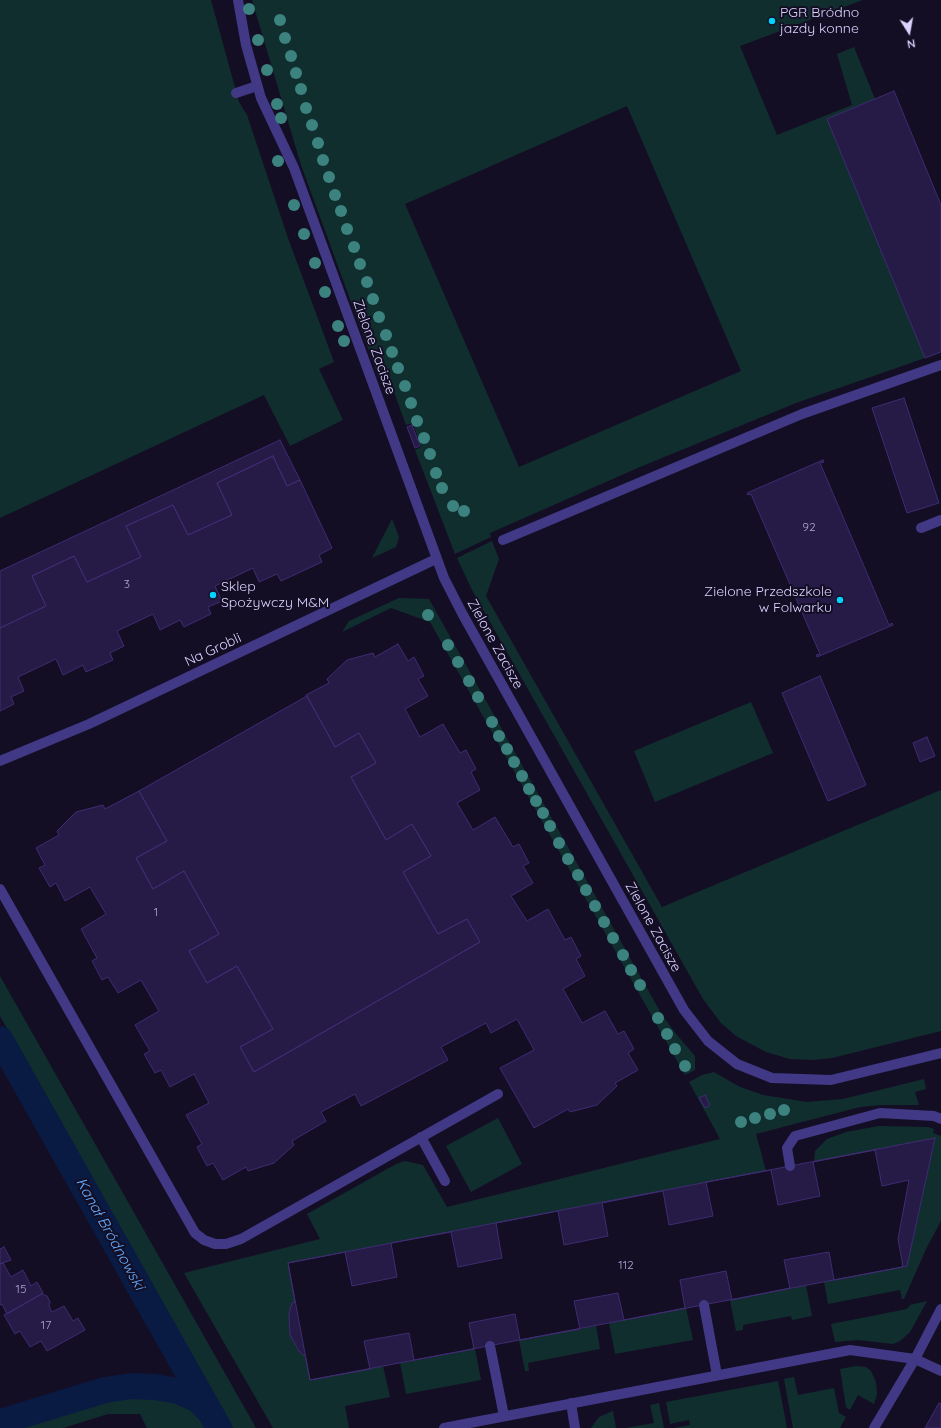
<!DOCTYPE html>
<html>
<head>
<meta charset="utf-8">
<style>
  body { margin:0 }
  #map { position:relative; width:941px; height:1428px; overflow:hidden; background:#140e25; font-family:Quicksand,sans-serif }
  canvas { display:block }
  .north { position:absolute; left:889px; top:12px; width:40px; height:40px; -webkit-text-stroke:3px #140e25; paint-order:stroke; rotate:169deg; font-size:11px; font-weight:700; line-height:16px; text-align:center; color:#dbd3ff }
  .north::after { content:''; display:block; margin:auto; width:14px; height:18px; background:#dbd3ff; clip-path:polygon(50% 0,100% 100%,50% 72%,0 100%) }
</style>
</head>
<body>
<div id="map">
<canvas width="941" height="1428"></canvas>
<div class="north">N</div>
</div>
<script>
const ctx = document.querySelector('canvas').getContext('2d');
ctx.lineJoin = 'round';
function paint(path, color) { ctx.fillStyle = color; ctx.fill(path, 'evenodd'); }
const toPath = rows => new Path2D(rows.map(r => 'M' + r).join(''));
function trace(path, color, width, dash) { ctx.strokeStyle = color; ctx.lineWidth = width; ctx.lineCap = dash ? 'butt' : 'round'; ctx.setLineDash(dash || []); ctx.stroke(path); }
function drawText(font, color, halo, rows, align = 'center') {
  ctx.font = font + ' Quicksand,sans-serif'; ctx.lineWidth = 4; ctx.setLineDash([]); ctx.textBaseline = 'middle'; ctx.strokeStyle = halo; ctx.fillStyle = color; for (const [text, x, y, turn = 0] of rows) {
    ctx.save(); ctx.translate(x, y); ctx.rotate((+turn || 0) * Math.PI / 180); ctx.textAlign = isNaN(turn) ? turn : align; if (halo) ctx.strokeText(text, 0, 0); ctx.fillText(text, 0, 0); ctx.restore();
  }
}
paint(toPath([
  [0,0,211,0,239,102,247,115,288,238,334,362,319,369,343,420,290,446,264,395,0,518],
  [252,0,863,0,740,46,777,135,852,105,837,54,854,47,875,99,827,119,925,358,796,403,640,467,490,533,491,537,455,554,415,450,421,447,413,423,406,425,390,381,381,384,301,165],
  [627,106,741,371,519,467,405,204],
  [392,519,399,537,396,547,372,558],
  [492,541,499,559,486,596,662,907,941,790,941,1031,832,1058,813,1060,790,1059,766,1052,736,1036,721,1023,703,999,472,590,457,558],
  [399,598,429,599,662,1015,677,1035,695,1056,695,1070,685,1075,430,622,391,608,342,632,349,621],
  [751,702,773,753,655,802,634,751],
  [0,976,256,1428,233,1428,0,1016],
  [714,1072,740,1087,763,1095,807,1102,843,1099,924,1079,926,1089,915,1092,919,1105,881,1105,860,1107,756,1134,766,1171,288,1263,295,1302,292,1303,289,1312,289,1331,296,1347,302,1355,305,1355,310,1380,383,1366,390,1397,345,1406,349,1428,273,1428,184,1273,320,1239,307,1214,396,1164,405,1161,423,1165,447,1207,720,1139,689,1082,702,1075],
  [498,1118,522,1164,471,1192,446,1146],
  [879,1126,928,1127,934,1129,933,1133,941,1136,941,1221,926,1249,904,1299,902,1299,900,1290,828,1304,824,1282,907,1266,935,1139,814,1162,815,1151,827,1139,846,1132],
  [806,1285,812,1316,792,1320,791,1316,743,1325,743,1330,736,1331,730,1300],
  [927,1301,910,1332,900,1341,893,1344,858,1340,835,1342,831,1324,907,1309,910,1305],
  [686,1308,693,1340,615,1354,609,1323],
  [596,1326,600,1349,528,1363,529,1371,525,1371,519,1340],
  [475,1349,481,1380,406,1394,400,1363],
  [856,1366,866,1367,871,1371,876,1382,877,1394,874,1404,858,1395,850,1410,846,1407,840,1369],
  [794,1377,798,1395,834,1388,839,1413,846,1417,840,1428,793,1428,784,1379],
  [778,1381,787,1428,674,1428,690,1425,689,1420,670,1424,666,1402],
  [153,1392,167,1394,177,1398,193,1410,206,1428,147,1428,140,1414,108,1414,63,1428,0,1428,98,1398,124,1393],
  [659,1403,664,1428,625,1428,654,1423,650,1405],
  [613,1411,616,1428,591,1428,599,1417]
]), '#112e2f');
trace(toPath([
  [0,1039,219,1428],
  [0,1422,105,1390,132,1386,155,1387,178,1391,198,1400,207,1409]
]), '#091a43', 26);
const building = toPath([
  [894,91,941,205,941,352,925,358,827,119,894,91],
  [904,398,939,503,907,513,872,408,904,398],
  [412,425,420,446,415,448,407,427,412,425],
  [280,440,300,480,287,486,273,456,217,483,232,515,188,535,173,505,126,526,141,557,87,582,74,556,32,576,46,606,0,628,0,571,280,440],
  [273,456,287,486,300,480,332,548,319,555,322,562,281,581,277,574,259,582,253,568,215,586,222,601,208,607,211,614,184,627,180,620,160,630,153,614,117,631,124,646,110,653,113,660,86,672,83,665,63,675,56,659,18,677,24,691,11,697,14,704,0,711,0,628,46,606,32,576,74,556,87,582,141,557,126,526,173,505,188,535,232,515,217,483,273,456],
  [823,460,824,462,820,463,889,625,892,623,893,625,817,657,816,655,820,654,751,494,748,495,747,493,823,460],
  [398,644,408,661,414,657,424,676,418,679,428,696,405,709,420,737,443,724,460,753,466,750,476,769,471,772,480,790,457,803,473,830,495,817,513,847,519,844,529,863,523,866,533,883,511,896,527,921,548,909,565,940,571,937,581,956,576,959,585,976,563,989,582,1023,605,1011,618,1034,624,1031,634,1049,628,1053,638,1070,615,1083,617,1086,597,1105,570,1112,568,1109,534,1128,500,1068,534,1050,517,1019,491,1033,486,1023,441,1047,448,1060,361,1106,355,1094,321,1112,326,1121,292,1141,294,1145,274,1163,248,1171,246,1167,223,1180,213,1163,207,1166,197,1147,202,1144,186,1115,209,1103,194,1074,170,1087,161,1070,155,1073,144,1054,150,1051,135,1025,159,1011,141,980,118,993,108,977,102,980,92,961,97,958,81,929,106,914,90,887,65,901,56,883,50,887,39,868,45,865,36,848,59,835,57,831,76,812,103,805,105,809,139,791,167,841,136,858,153,889,184,871,219,934,189,951,207,983,237,966,273,1029,240,1047,254,1072,480,942,467,919,438,934,403,872,431,856,412,824,386,840,351,777,376,763,359,733,335,747,306,695,329,683,327,679,347,660,373,653,375,657,398,644],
  [820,676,866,785,828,801,782,693,820,676],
  [307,696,335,747,359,733,376,763,351,777,386,840,412,824,431,856,403,872,438,934,467,919,480,942,254,1072,240,1047,273,1029,237,966,207,983,189,951,219,934,184,871,153,889,136,858,167,841,139,791,307,696],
  [927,737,935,756,920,762,913,743,927,737],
  [705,1095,710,1105,705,1108,699,1098,705,1095],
  [935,1138,907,1266,310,1380,288,1263,935,1138],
  [875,1150,882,1186,909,1180,898,1239,903,1267,834,1280,829,1252,784,1260,790,1288,732,1300,726,1271,680,1280,685,1308,624,1320,618,1293,574,1301,580,1329,520,1340,515,1314,469,1323,474,1349,414,1360,409,1333,364,1341,370,1369,310,1380,305,1355,303,1355,299,1351,290,1335,289,1314,292,1303,295,1302,288,1263,345,1252,352,1286,397,1277,391,1243,451,1232,458,1267,502,1258,496,1223,558,1211,564,1245,608,1236,602,1203,663,1191,669,1225,713,1216,706,1182,771,1170,778,1205,820,1196,813,1162,875,1150],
  [4,1247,11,1260,0,1264,0,1249,4,1247],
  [3,1263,11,1277,23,1270,31,1286,37,1282,43,1293,7,1314,2,1304,0,1305,0,1264,3,1263],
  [42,1294,47,1296,50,1302,49,1306,52,1312,64,1306,73,1321,78,1318,85,1330,47,1351,41,1341,30,1347,20,1331,15,1334,4,1315,42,1294],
  [939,1403,941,1404,941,1428,925,1428,939,1403]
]);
paint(building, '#261a46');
trace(building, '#3f2c73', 1);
trace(toPath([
  [236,93,257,86],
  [921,528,941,520],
  [503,540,802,414,941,365],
  [0,889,195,1233,204,1240,215,1244,226,1244,241,1239,498,1094],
  [421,1137,445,1181]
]), '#413985', 10);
trace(toPath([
  [238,0,246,45,261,98,294,168,444,578,463,615,684,1010,708,1041,737,1064,772,1078,831,1080,941,1053],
  [0,761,89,724,436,559],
  [790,1166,787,1148,795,1136,880,1113,934,1116,941,1119],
  [704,1305,717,1375],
  [490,1346,504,1416],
  [571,1403,575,1428],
  [444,1428,850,1350,915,1359,941,1371],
  [874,1428,915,1359,941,1309]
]), '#413985', 10);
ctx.fillStyle = '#3c827f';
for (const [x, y] of [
  [249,9],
  [280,20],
  [285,38],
  [258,40],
  [291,56],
  [267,70],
  [296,73],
  [301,89],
  [277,104],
  [306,108],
  [281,118],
  [312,125],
  [318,143],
  [323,160],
  [278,161],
  [329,177],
  [335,195],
  [294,205],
  [341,211],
  [347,229],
  [304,234],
  [354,247],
  [315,263],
  [360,264],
  [367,282],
  [325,292],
  [373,299],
  [379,317],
  [338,326],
  [386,335],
  [344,341],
  [392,352],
  [398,368],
  [405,386],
  [411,403],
  [417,421],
  [424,438],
  [430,454],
  [436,473],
  [442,488],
  [453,506],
  [464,511],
  [428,615],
  [448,645],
  [458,662],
  [469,681],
  [478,697],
  [492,722],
  [499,736],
  [507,749],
  [514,762],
  [522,776],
  [529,789],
  [536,801],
  [543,813],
  [550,826],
  [559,843],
  [568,859],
  [578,875],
  [586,890],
  [595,906],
  [604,922],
  [613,938],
  [623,955],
  [631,970],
  [640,985],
  [658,1018],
  [667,1034],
  [675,1049],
  [685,1066],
  [784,1110],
  [770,1114],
  [755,1118],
  [741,1122]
]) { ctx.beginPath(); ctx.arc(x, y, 6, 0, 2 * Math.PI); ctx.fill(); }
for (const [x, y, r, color] of [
  [772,21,4,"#00d3fe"],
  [213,595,4,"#00d3fe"],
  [840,600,4,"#00d3fe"]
]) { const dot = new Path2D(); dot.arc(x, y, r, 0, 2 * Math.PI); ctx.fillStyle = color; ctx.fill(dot); trace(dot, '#140e25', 1.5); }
drawText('12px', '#aea5d1', null, [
  ["92",809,527],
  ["3",127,584],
  ["1",156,912],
  ["112",626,1265],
  ["15",21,1289],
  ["17",46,1325]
]);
drawText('14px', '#dbd3ff', '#140e25', [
  ["PGR Bródno",780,13],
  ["jazdy konne",780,29],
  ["Sklep",221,587],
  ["Spożywczy M&M",221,603],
  ["Zielone Przedszkole",832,592,"right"],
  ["w Folwarku",832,608,"right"]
], 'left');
drawText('14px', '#dbd3ff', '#140e25', [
  ["Zielone Zacisze",374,347,70],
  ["Zielone Zacisze",495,644,61],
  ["Na Grobli",213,650,-25],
  ["Zielone Zacisze",653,927,61]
]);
drawText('italic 15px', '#61abff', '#140e25', [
  ["Kanał Bródnowski",110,1234,61]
]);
</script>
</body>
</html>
